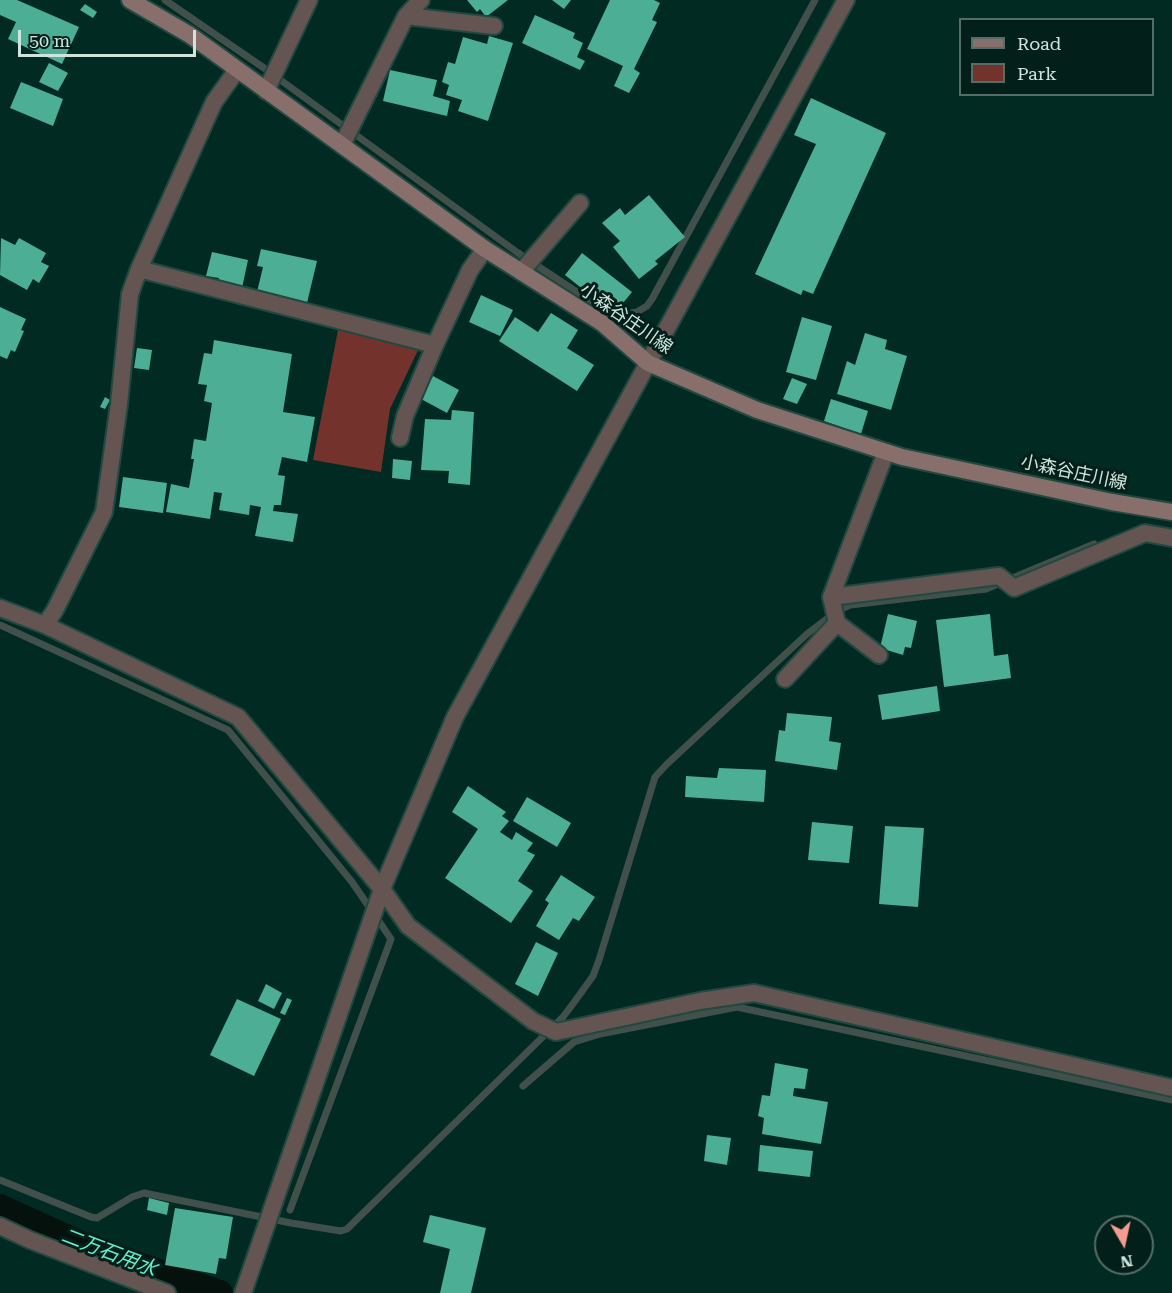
<!DOCTYPE html>
<html>
<head>
<meta charset="utf-8">
<style>
  body { margin:0 }
  #map { position:relative; width:1172px; height:1293px; overflow:hidden; background:#012b22; font-family:"Roboto Serif",serif }
  canvas { display:block }
  .legend { position:absolute; left:959px; top:18px; width:195px; height:78px; box-sizing:border-box; background:#022019; border:2px solid #546e67; margin:0; padding:8px 10px; list-style:none; font-size:18px; color:#cfe4dd }
  .legend li { display:flex; align-items:center; gap:12px; height:30px }
  .legend b { width:30px; border:2px solid #546e67 }
  .north { position:absolute; left:1094px; top:1215px; width:60px; height:60px; box-sizing:border-box; background:#022019; border:2px solid #546e67; border-radius:50%; rotate:171deg; font-size:16px; font-weight:700; line-height:24px; text-align:center; color:#cfe4dd }
  .north::after { content:''; display:block; margin:auto; width:21px; height:27px; background:#f59c91; clip-path:polygon(50% 0,100% 100%,50% 72%,0 100%) }
  .scale { position:absolute; left:18px; top:30px; width:178px; height:27px; box-sizing:border-box; border:3px solid #cfe4dd; border-top:0; padding-left:8px; font-size:18px; line-height:21px; white-space:nowrap; color:#cfe4dd; -webkit-text-stroke:4px #022019; paint-order:stroke }
</style>
</head>
<body>
<div id="map">
<canvas width="1172" height="1293"></canvas>
<ul class="legend">
<li><b style="height:8px;background:#886f6b"></b>Road</li>
<li><b style="height:16px;background:#73322b"></b>Park</li>
</ul>
<div class="north">N</div>
<div class="scale">50 m</div>
</div>
<script>
const ctx = document.querySelector('canvas').getContext('2d');
ctx.lineJoin = 'round';
function paint(path, color) { ctx.fillStyle = color; ctx.fill(path, 'evenodd'); }
const toPath = rows => new Path2D(rows.map(r => 'M' + r).join(''));
function trace(path, color, width, dash) { ctx.strokeStyle = color; ctx.lineWidth = width; ctx.lineCap = dash ? 'butt' : 'round'; ctx.setLineDash(dash || []); ctx.stroke(path); }
function drawText(font, color, halo, rows, align = 'center') {
  ctx.font = font + ' "Roboto Serif","Noto Sans JP",serif'; ctx.lineWidth = 6; ctx.setLineDash([]); ctx.textBaseline = 'middle'; ctx.strokeStyle = halo; ctx.fillStyle = color; for (const [text, x, y, turn = 0] of rows) {
    ctx.save(); ctx.translate(x, y); ctx.rotate((+turn || 0) * Math.PI / 180); ctx.textAlign = isNaN(turn) ? turn : align; if (halo) ctx.strokeText(text, 0, 0); ctx.fillText(text, 0, 0); ctx.restore();
  }
}
paint(toPath([
  [338,330,420,346,390,409,381,472,313,460]
]), '#73322b');
trace(toPath([
  [165,0,264,68,518,253,613,316,637,312,647,306,652,299,815,0],
  [0,625,228,730,352,882,391,939,290,1210],
  [523,1086,574,1042,600,1034,737,1007,1172,1100],
  [0,1180,91,1217,97,1218,132,1197,144,1193,291,1223,341,1231,347,1229,563,1017,575,1001,593,976,599,960,655,777,667,764,807,634,837,611,850,605,986,589,1094,544]
]), '#42504b', 7);
trace(toPath([
  [0,1207,92,1249,220,1293]
]), '#05110d', 26);
paint(toPath([
  [0,0,17,0,79,27,62,64,8,39,16,22,0,15],
  [467,0,508,0,486,17,480,9,477,12],
  [552,0,571,0,564,9],
  [610,0,654,0,660,3,652,20,657,22,634,69,640,73,629,93,614,86,623,66,587,49],
  [85,4,97,12,93,18,80,10],
  [535,15,575,33,573,38,583,43,577,57,585,61,580,70,522,43],
  [489,36,513,43,488,121,458,111,462,100,446,95,449,85,442,82,448,62,455,64,463,37,487,44],
  [49,63,68,73,58,91,39,82],
  [390,70,437,80,433,96,450,101,447,116,383,101],
  [21,82,63,99,53,126,10,108],
  [811,98,886,133,813,294,803,290,801,295,755,274,816,144,794,135],
  [649,195,685,237,655,261,658,264,639,279,613,247,620,241,602,223,620,208,625,215],
  [1,238,15,245,19,238,46,253,41,262,49,266,39,283,33,279,27,290,0,275],
  [261,249,317,261,307,303,257,292,263,267,257,266],
  [212,252,248,260,242,288,218,282,219,278,206,276],
  [582,253,632,292,614,314,565,275],
  [481,295,513,310,500,336,469,322],
  [0,307,26,319,21,330,24,331,15,352,11,350,7,359,0,356],
  [551,313,578,330,567,348,594,365,577,391,499,341,515,317,538,332],
  [802,317,832,326,816,380,786,372],
  [865,333,887,340,885,349,907,356,891,410,837,394,847,361,855,365],
  [214,340,292,354,283,412,315,417,307,462,282,457,278,475,285,476,281,505,274,505,273,511,298,514,293,542,255,536,261,507,250,505,249,515,219,510,222,493,214,492,210,519,166,512,171,484,189,488,194,459,191,459,194,439,206,441,212,403,204,401,207,385,198,384,204,353,212,354],
  [137,348,152,350,149,370,134,368],
  [433,376,459,390,447,413,421,399],
  [792,378,807,384,797,404,783,399],
  [105,397,110,400,105,409,100,407],
  [831,399,868,411,861,434,824,421],
  [452,410,474,412,470,485,448,483,449,471,421,470,425,419,451,420],
  [393,459,412,461,410,480,392,478],
  [123,477,167,483,163,513,119,507],
  [888,614,917,621,911,648,905,647,903,655,880,648],
  [990,614,994,656,1008,654,1011,678,944,687,936,620],
  [937,686,940,711,882,720,878,695],
  [787,713,832,717,829,741,841,743,837,770,775,761,779,730,785,731],
  [719,768,766,770,764,802,685,797,686,776,717,778],
  [468,786,506,812,502,816,509,821,500,832,512,840,516,832,533,843,527,851,535,855,518,881,533,891,511,923,445,878,478,829,452,812],
  [527,797,571,823,557,847,513,821],
  [812,822,853,826,849,863,808,860],
  [885,826,924,828,918,907,879,904],
  [561,875,595,897,579,921,573,918,559,940,536,926,549,903,545,900],
  [536,942,558,953,538,996,515,984],
  [266,984,282,993,274,1009,258,1001],
  [287,998,292,1000,285,1015,280,1013],
  [237,999,281,1019,254,1076,210,1055],
  [775,1063,808,1069,805,1089,794,1088,793,1096,828,1102,821,1144,762,1134,764,1118,758,1116,762,1095,770,1096],
  [707,1135,731,1138,727,1165,704,1161],
  [760,1145,813,1151,810,1177,758,1171],
  [149,1198,169,1203,167,1215,147,1210],
  [175,1208,233,1217,226,1259,219,1258,216,1274,165,1265],
  [430,1215,486,1228,471,1293,440,1293,450,1249,423,1242]
]), '#4cae95');
const minor = toPath([
  [406,16,494,26],
  [266,91,309,0],
  [342,145,406,16,421,0],
  [139,269,435,345],
  [521,272,580,203],
  [400,438,405,416,435,345,470,270,485,249],
  [831,597,999,576,1014,588,1145,533,1172,538],
  [0,608,45,625,238,717,382,889,408,926,533,1021,556,1032,700,1001,754,993,1172,1088],
  [45,625,55,610,104,512,119,404,130,294,139,269,214,102,237,70],
  [879,655,837,623,831,597,886,452],
  [785,679,837,623],
  [0,1226,30,1240,167,1293]
]);
const tertiary = toPath([
  [243,1293,382,889,455,717,846,0]
]);
const secondary = toPath([
  [130,0,190,35,485,249,602,323,648,363,757,410,902,457,1112,502,1172,512]
]);
trace(minor, '#224940', 20);
trace(tertiary, '#224940', 20);
trace(secondary, '#224940', 20);
trace(minor, '#645452', 16);
trace(tertiary, '#645452', 16);
trace(secondary, '#886f6b', 16);
drawText('18px', '#cfe4dd', '#022019', [
  ["小森谷庄川線",626,319,35],
  ["小森谷庄川線",1074,473,12]
]);
drawText('italic 20px', '#66efcd', '#022019', [
  ["二万石用水",109,1253,21]
]);
</script>
</body>
</html>
